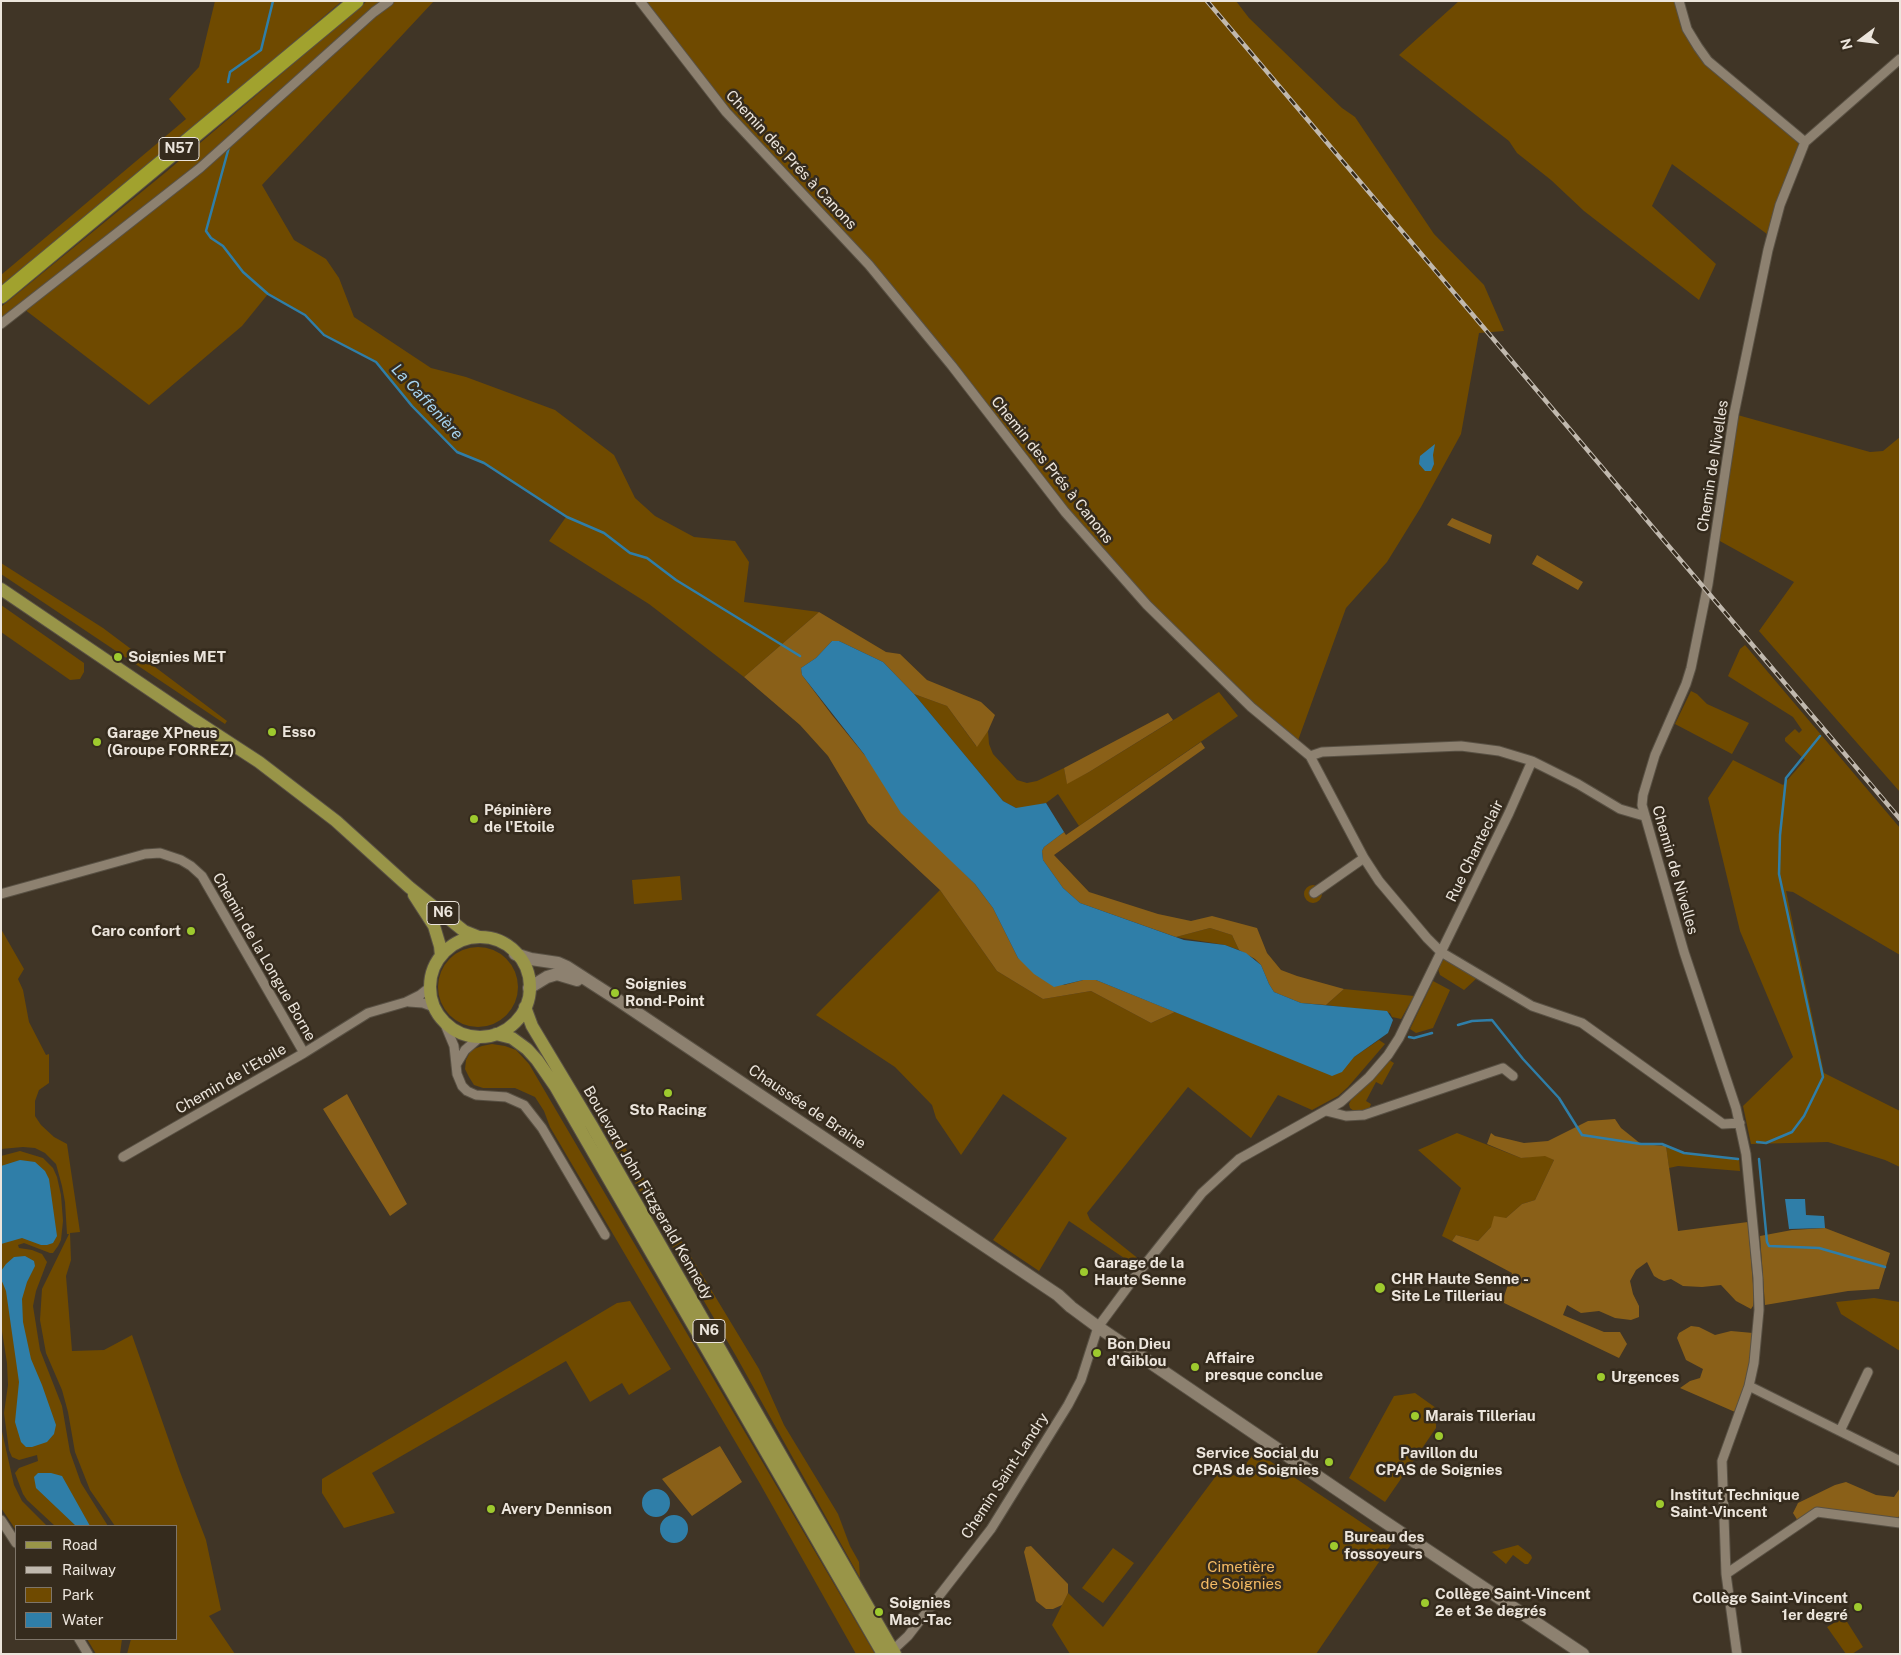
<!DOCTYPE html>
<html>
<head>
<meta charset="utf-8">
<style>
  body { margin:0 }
  #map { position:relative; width:1901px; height:1655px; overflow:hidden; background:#403526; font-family:"Public Sans",sans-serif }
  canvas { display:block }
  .frame { position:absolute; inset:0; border:2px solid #ece5dc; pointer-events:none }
  .legend { position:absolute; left:15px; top:1525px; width:162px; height:115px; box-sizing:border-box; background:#352b1d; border:1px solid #7e7569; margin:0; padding:6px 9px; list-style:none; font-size:15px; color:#ece5dc }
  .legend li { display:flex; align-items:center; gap:10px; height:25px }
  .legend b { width:25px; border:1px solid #7e7569 }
  .north { position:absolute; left:1836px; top:15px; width:50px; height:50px; -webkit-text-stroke:4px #352b1d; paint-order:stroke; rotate:255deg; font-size:14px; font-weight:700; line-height:20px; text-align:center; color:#ece5dc }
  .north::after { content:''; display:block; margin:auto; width:18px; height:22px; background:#ece5dc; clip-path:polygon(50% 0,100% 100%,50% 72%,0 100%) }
</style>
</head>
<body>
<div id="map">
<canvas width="1901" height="1655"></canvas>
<div class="frame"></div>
<ul class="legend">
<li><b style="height:6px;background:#999548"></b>Road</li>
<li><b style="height:6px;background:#c1b9ae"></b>Railway</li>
<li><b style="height:14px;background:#6f4a00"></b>Park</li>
<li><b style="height:14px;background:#2f7ea8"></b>Water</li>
</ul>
<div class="north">N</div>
</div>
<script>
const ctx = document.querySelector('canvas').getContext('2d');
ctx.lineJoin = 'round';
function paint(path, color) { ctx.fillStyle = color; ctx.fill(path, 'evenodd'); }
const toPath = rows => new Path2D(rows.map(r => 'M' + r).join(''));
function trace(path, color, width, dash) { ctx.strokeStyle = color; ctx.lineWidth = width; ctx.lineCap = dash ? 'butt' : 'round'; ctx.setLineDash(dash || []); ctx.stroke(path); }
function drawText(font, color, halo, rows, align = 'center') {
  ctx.font = font + ' "Public Sans",sans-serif'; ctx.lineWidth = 5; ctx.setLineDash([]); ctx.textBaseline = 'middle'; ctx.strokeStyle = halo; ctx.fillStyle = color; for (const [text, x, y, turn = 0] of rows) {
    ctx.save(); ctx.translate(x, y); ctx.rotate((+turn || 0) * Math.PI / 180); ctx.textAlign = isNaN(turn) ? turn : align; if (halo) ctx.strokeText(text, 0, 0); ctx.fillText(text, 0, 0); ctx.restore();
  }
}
paint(toPath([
  [215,1,342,1,158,158,1,287,1,275,186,119,169,99,199,67],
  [367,1,384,1,198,165,1,320,1,307,166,172],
  [394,1,434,1,262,185,294,240,326,259,339,278,354,317,431,368,466,377,555,410,614,455,635,498,655,516,694,537,735,541,749,562,744,602,819,612,744,677,649,604,549,541,566,517,485,463,457,452,412,406,376,362,324,335,305,315,268,294,242,326,149,405,24,309,201,169,374,16],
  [644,1,1236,1,1249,18,1342,108,1355,117,1434,234,1484,285,1504,331,1479,333,1461,434,1421,507,1387,562,1346,608,1296,746,1150,603,1064,504,872,265,727,107],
  [1459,1,1679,1,1698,47,1805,142,1771,237,1672,164,1652,206,1716,264,1699,300,1584,211,1551,180,1517,153,1509,141,1399,55],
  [1734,414,1870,452,1883,451,1900,437,1900,792,1759,631,1794,582,1718,540],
  [1,563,103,628,227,721,225,724,1,574],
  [1,605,84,663,84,672,80,679,70,680,1,632],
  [1745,645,1900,828,1900,955,1793,892,1786,891,1824,1073,1900,1111,1900,1167,1885,1160,1828,1142,1751,1144,1743,1106,1793,1057,1740,931,1708,798,1733,760,1783,785,1805,760,1785,741,1785,738,1795,729,1799,733,1802,730,1793,717,1728,676,1740,649],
  [1691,691,1697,694,1707,704,1749,723,1732,754,1675,724],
  [1219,692,1238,716,1079,826,1058,794,1046,803,1023,808,1016,808,1003,801,914,694,947,706,976,746,988,731,989,744,993,754,1017,780,1027,783,1037,781,1064,768,1067,783,1089,772],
  [680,876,682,900,634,904,632,880],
  '1304 894a9 9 0 1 1 18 0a9 9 0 1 1-18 0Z',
  [940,890,997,971,1043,999,1091,991,1151,1023,1175,1012,1268,1049,1354,1057,1379,1040,1385,1044,1348,1087,1338,1096,1312,1110,1278,1095,1251,1138,1188,1087,1087,1213,1090,1220,1140,1260,1136,1266,1069,1221,1039,1271,993,1240,1067,1138,1003,1094,961,1155,936,1118,932,1105,895,1067,816,1015],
  [1210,928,1232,935,1239,950,1225,945,1176,937],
  [1,929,24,969,18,979,23,990,29,1022,46,1055,49,1054,49,1083,39,1090,35,1101,35,1116,41,1125,54,1137,67,1144,80,1232,70,1233,71,1260,66,1276,72,1351,104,1350,132,1335,180,1472,206,1540,221,1610,209,1616,235,1654,127,1654,131,1639,176,1639,176,1526,115,1526,90,1490,75,1452,68,1412,62,1390,46,1353,40,1320,42,1289,69,1234,67,1234,65,1202,62,1186,56,1164,45,1153,35,1148,23,1147,1,1149],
  '438 987a40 40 0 1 1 80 0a40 40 0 1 1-80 0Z',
  [1443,957,1477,978,1464,990,1440,975,1438,969],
  [1433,981,1450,990,1433,1028,1416,1033,1410,1029],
  [1344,989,1414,996,1401,1019,1392,1017,1390,1013,1326,1005],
  [492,1044,505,1046,516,1050,529,1064,875,1654,856,1654,759,1482,550,1127,544,1111,535,1097,515,1088,483,1088,474,1085,469,1077,465,1069,466,1060,471,1050,482,1046],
  [1389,1060,1394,1063,1382,1085,1376,1082,1366,1101,1371,1104,1369,1110,1354,1111,1350,1108,1349,1104,1351,1100],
  [603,1111,759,1369,784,1425,838,1514,850,1546,859,1562,860,1578,736,1356,595,1114],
  [1457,1133,1521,1158,1545,1155,1554,1160,1535,1200,1522,1204,1506,1218,1491,1227,1478,1241,1456,1235,1452,1241,1442,1236,1461,1188,1418,1150],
  [1666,1146,1684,1153,1739,1159,1740,1171,1678,1166,1669,1168],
  [20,1151,43,1158,53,1168,57,1177,61,1195,63,1221,61,1240,58,1246,53,1253,50,1253,24,1243,18,1245,19,1248,32,1250,42,1254,47,1262,36,1291,33,1306,40,1350,62,1406,70,1452,81,1483,108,1526,55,1526,27,1500,23,1494,15,1473,19,1468,38,1461,37,1455,19,1460,12,1457,9,1450,4,1413,8,1385,7,1363,1,1325,1,1156],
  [1874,1298,1900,1302,1900,1351,1841,1314,1836,1302],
  [630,1301,671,1369,629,1395,622,1383,590,1402,566,1361,372,1473,395,1513,344,1528,322,1493,322,1479,617,1303],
  [1415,1393,1436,1408,1436,1428,1385,1502,1349,1478,1394,1396],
  [1,1427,14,1485,22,1501,47,1526,16,1526,16,1530,1,1508],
  [1255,1451,1392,1543,1316,1654,1070,1654,1052,1625,1068,1593,1103,1627,1222,1468,1237,1477],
  [1518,1545,1531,1555,1532,1558,1528,1564,1525,1564,1513,1555,1506,1564,1492,1552],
  [1113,1548,1134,1563,1103,1603,1082,1588],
  [1844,1617,1863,1647,1852,1654,1846,1654,1827,1627],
  [87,1639,122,1639,120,1654,96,1654]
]), '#6f4a00');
paint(toPath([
  [1452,518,1492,535,1490,544,1447,525],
  [1537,555,1583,582,1578,590,1532,564],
  [819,612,886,652,900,654,927,680,981,702,995,715,988,731,977,747,947,706,914,694,883,662,839,641,832,641,816,658,801,668,802,675,832,715,947,856,975,884,993,908,1018,958,1064,985,1083,980,1096,980,1175,1012,1151,1023,1091,991,1043,999,997,971,940,890,868,823,828,756,800,725,744,677],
  [1168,713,1173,720,1089,772,1067,784,1064,768],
  [1201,742,1205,748,1054,855,1089,892,1158,914,1191,921,1212,916,1257,928,1267,953,1281,970,1297,976,1344,989,1326,1005,1301,1003,1274,992,1269,984,1261,965,1255,959,1239,950,1232,935,1210,928,1176,937,1080,903,1063,888,1043,860,1042,851,1044,847,1064,832,1066,835],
  [347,1094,407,1204,390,1216,323,1109],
  [1615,1119,1621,1128,1641,1144,1666,1146,1678,1231,1748,1222,1754,1297,1753,1306,1751,1309,1736,1301,1721,1285,1702,1287,1683,1286,1671,1279,1664,1281,1659,1279,1654,1276,1647,1262,1636,1270,1630,1281,1633,1294,1639,1306,1639,1317,1631,1320,1615,1318,1599,1311,1581,1313,1567,1305,1563,1315,1604,1332,1620,1332,1627,1344,1619,1358,1502,1302,1512,1273,1452,1241,1456,1235,1478,1241,1491,1227,1494,1216,1506,1218,1522,1204,1535,1200,1554,1160,1545,1156,1521,1158,1487,1144,1491,1133,1495,1136,1524,1143,1548,1141,1588,1121],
  [1825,1228,1890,1253,1879,1289,1848,1291,1765,1305,1760,1236,1792,1230],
  [1691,1326,1699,1327,1715,1335,1731,1331,1753,1333,1749,1365,1744,1386,1735,1412,1680,1388,1690,1381,1700,1378,1703,1369,1686,1360,1677,1338,1679,1333],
  [720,1446,742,1482,692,1516,662,1479],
  [1846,1482,1876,1495,1894,1497,1900,1488,1900,1514,1898,1518,1895,1519,1824,1509,1798,1521,1793,1513,1798,1503,1835,1485],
  [1031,1546,1068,1584,1068,1593,1062,1605,1053,1609,1046,1609,1036,1601,1024,1552,1026,1547]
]), '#8a6018');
paint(toPath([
  [1435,444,1433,455,1434,464,1431,471,1425,471,1419,464,1420,456],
  [832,641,839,641,883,662,914,694,1003,801,1016,808,1046,803,1064,832,1044,847,1042,851,1043,860,1063,888,1080,903,1184,940,1225,945,1246,953,1261,965,1269,984,1274,992,1301,1003,1387,1011,1393,1020,1388,1033,1354,1057,1342,1072,1332,1076,1096,980,1083,980,1054,987,1034,974,1018,958,993,908,975,884,901,813,864,754,802,675,801,668,816,658],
  [20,1160,35,1162,45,1171,49,1179,57,1236,53,1243,47,1245,41,1245,22,1238,1,1244,1,1166],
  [1785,1199,1805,1199,1806,1215,1824,1216,1825,1228,1789,1229],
  [25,1256,34,1261,35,1266,27,1282,22,1299,23,1322,31,1359,42,1385,56,1425,54,1434,47,1442,32,1447,26,1447,21,1442,15,1422,19,1382,6,1291,1,1279,1,1271,6,1264,14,1257],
  [38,1473,51,1473,62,1476,90,1526,76,1526,36,1488,34,1477],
  '642 1503a14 14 0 1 1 28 0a14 14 0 1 1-28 0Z',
  '660 1529a14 14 0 1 1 28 0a14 14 0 1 1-28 0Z'
]), '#2f7ea8');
trace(toPath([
  [228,82,230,72,261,50,273,1],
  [229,147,206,231,211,238,223,246,243,272,268,294,305,315,324,335,376,362,412,406,457,452,484,463,567,517,604,533,630,553,647,558,676,580,800,656],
  [1458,1025,1472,1021,1492,1020,1523,1059,1559,1098,1582,1135,1641,1144,1662,1144,1684,1153,1738,1159],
  [1409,1037,1414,1038,1432,1033],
  [1757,1142,1766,1143,1792,1132,1804,1116,1823,1077,1779,874,1780,835,1786,778,1820,736],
  [1759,1159,1767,1242,1769,1246,1819,1248,1885,1267]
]), '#2f7ea8', 2.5);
const street = toPath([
  [640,1,726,112,869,265,952,366,1065,512,1147,605,1251,707,1310,756,1364,858,1379,881,1427,938,1441,952,1532,1006,1582,1023,1723,1124,1740,1123],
  [1679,1,1687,29,1698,47,1708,61,1805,142,1780,205,1768,250,1734,414,1708,584,1691,668,1686,684,1655,755,1643,795,1642,805,1684,952,1736,1108,1746,1154,1758,1278,1759,1310,1754,1363,1749,1386,1722,1461,1726,1574,1737,1654],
  [1805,142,1900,59],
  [1,324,200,168,374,12,389,1],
  [1310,756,1322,752,1461,746,1499,751,1532,761,1578,784,1620,809,1644,816],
  [1314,893,1364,858],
  [1,894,145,854,160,853,181,860,191,866,202,876,304,1053],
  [409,1002,423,1003,434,1007],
  [444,1022,454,1046,457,1074,462,1086,467,1091,476,1095,506,1097,524,1105,542,1128,605,1235],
  [456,1065,465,1050,480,1037],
  [1326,1111,1346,1116,1364,1115,1503,1068,1513,1076],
  [123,1157,304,1053,368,1013,406,1002,420,995,430,987],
  [1749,1386,1900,1461],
  [1840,1431,1868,1372],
  [1,1520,16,1543],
  [1726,1574,1817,1512,1900,1523],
  [79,1639,88,1654],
  [893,1650,908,1636,991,1529,1068,1405,1081,1380,1098,1327,1135,1277,1202,1193,1239,1159,1341,1102,1369,1077,1388,1055,1399,1038,1509,813,1532,761]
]);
const secondary = toPath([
  [515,954,531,959,558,963,567,967,615,998,1058,1295,1071,1307,1098,1327,1376,1516,1583,1654],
  [529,988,547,977,557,974,577,980]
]);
const primary = toPath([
  [1,589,190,717,259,762,336,821,409,887,464,931,479,937],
  [414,895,434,926,440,946,441,956],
  '430 987a50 50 0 1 1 100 0a50 50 0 1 1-100 0Z',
  [525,1007,532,1026,592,1126,895,1654],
  [496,1034,512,1038,527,1049,537,1060,555,1086,883,1654]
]);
const highway = toPath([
  [1,296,356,1]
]);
trace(street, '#595144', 11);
trace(secondary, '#595144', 14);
trace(primary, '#595144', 14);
trace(highway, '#595144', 17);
trace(street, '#8d8170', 9);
trace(secondary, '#8d8170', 12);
trace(primary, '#999548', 12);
trace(highway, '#a1a22e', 15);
const rail = toPath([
  [1207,1,1900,819]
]);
trace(rail, '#c1b9ae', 4.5);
trace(rail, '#352b1d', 2.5, [8]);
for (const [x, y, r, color] of [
  [118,657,5,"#9eca2e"],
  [272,732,5,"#9eca2e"],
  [97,742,5,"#9eca2e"],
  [474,819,5,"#9eca2e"],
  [191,931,5,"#9eca2e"],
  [615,993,5,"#9eca2e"],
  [668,1093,5,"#9eca2e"],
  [1084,1272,5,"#9eca2e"],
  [1380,1288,6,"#9eca2e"],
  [1097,1353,5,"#9eca2e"],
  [1195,1367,5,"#9eca2e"],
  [1601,1377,5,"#9eca2e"],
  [1415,1416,5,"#9eca2e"],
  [1439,1436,5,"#9eca2e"],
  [1329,1462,5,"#9eca2e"],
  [1660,1504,5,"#9eca2e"],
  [491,1509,5,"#9eca2e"],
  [1334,1546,5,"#9eca2e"],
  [1425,1603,5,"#9eca2e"],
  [1858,1607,5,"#9eca2e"],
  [879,1612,5,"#9eca2e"]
]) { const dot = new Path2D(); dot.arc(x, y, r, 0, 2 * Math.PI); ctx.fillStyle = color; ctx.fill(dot); trace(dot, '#352b1d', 2); }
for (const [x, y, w] of [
  [179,149,40],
  [443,913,32],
  [709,1331,32]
]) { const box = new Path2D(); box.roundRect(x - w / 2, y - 11.5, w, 23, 4); ctx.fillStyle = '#352b1d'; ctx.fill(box); trace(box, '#ece5dc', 1); }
drawText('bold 14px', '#ece5dc', null, [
  ["N57",179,149],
  ["N6",443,913],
  ["N6",709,1331]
]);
drawText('15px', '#ece5dc', '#352b1d', [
  ["Chemin des Prés à Canons",791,160,47],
  ["Chemin de Nivelles",1713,466,-81],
  ["Chemin des Prés à Canons",1052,470,51],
  ["Rue Chanteclair",1475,851,-64],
  ["Chemin de Nivelles",1675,870,74],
  ["Chemin de la Longue Borne",264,957,60],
  ["Chemin de l'Etoile",231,1079,-30],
  ["Chaussée de Braine",807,1107,34],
  ["Boulevard John Fitzgerald Kennedy",648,1193,60],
  ["Chemin Saint-Landry",1005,1476,-57]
]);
drawText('bold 15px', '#ece5dc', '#352b1d', [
  ["Soignies MET",128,657],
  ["Esso",282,732],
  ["Garage XPneus",107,733],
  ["(Groupe FORREZ)",107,750],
  ["Pépinière",484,810],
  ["de l'Etoile",484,827],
  ["Caro confort",181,931,"right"],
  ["Soignies",625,984],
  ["Rond-Point",625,1001],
  ["Sto Racing",668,1110,"center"],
  ["Garage de la",1094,1263],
  ["Haute Senne",1094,1280],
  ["CHR Haute Senne -",1391,1279],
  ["Site Le Tilleriau",1391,1296],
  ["Bon Dieu",1107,1344],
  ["d'Giblou",1107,1361],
  ["Affaire",1205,1358],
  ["presque conclue",1205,1375],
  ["Urgences",1611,1377],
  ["Marais Tilleriau",1425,1416],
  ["Service Social du",1319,1453,"right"],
  ["CPAS de Soignies",1319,1470,"right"],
  ["Pavillon du",1439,1453,"center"],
  ["CPAS de Soignies",1439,1470,"center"],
  ["Institut Technique",1670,1495],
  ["Saint-Vincent",1670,1512],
  ["Avery Dennison",501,1509],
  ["Bureau des",1344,1537],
  ["fossoyeurs",1344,1554],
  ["Collège Saint-Vincent",1435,1594],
  ["2e et 3e degrés",1435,1611],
  ["Collège Saint-Vincent",1848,1598,"right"],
  ["1er degré",1848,1615,"right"],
  ["Soignies",889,1603],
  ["Mac -Tac",889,1620]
], 'left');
drawText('15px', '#f5bb64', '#352b1d', [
  ["Cimetière",1241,1567],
  ["de Soignies",1241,1584]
]);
drawText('italic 16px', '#a7d4f0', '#352b1d', [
  ["La Caffenière",427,402,47]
]);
</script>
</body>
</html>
